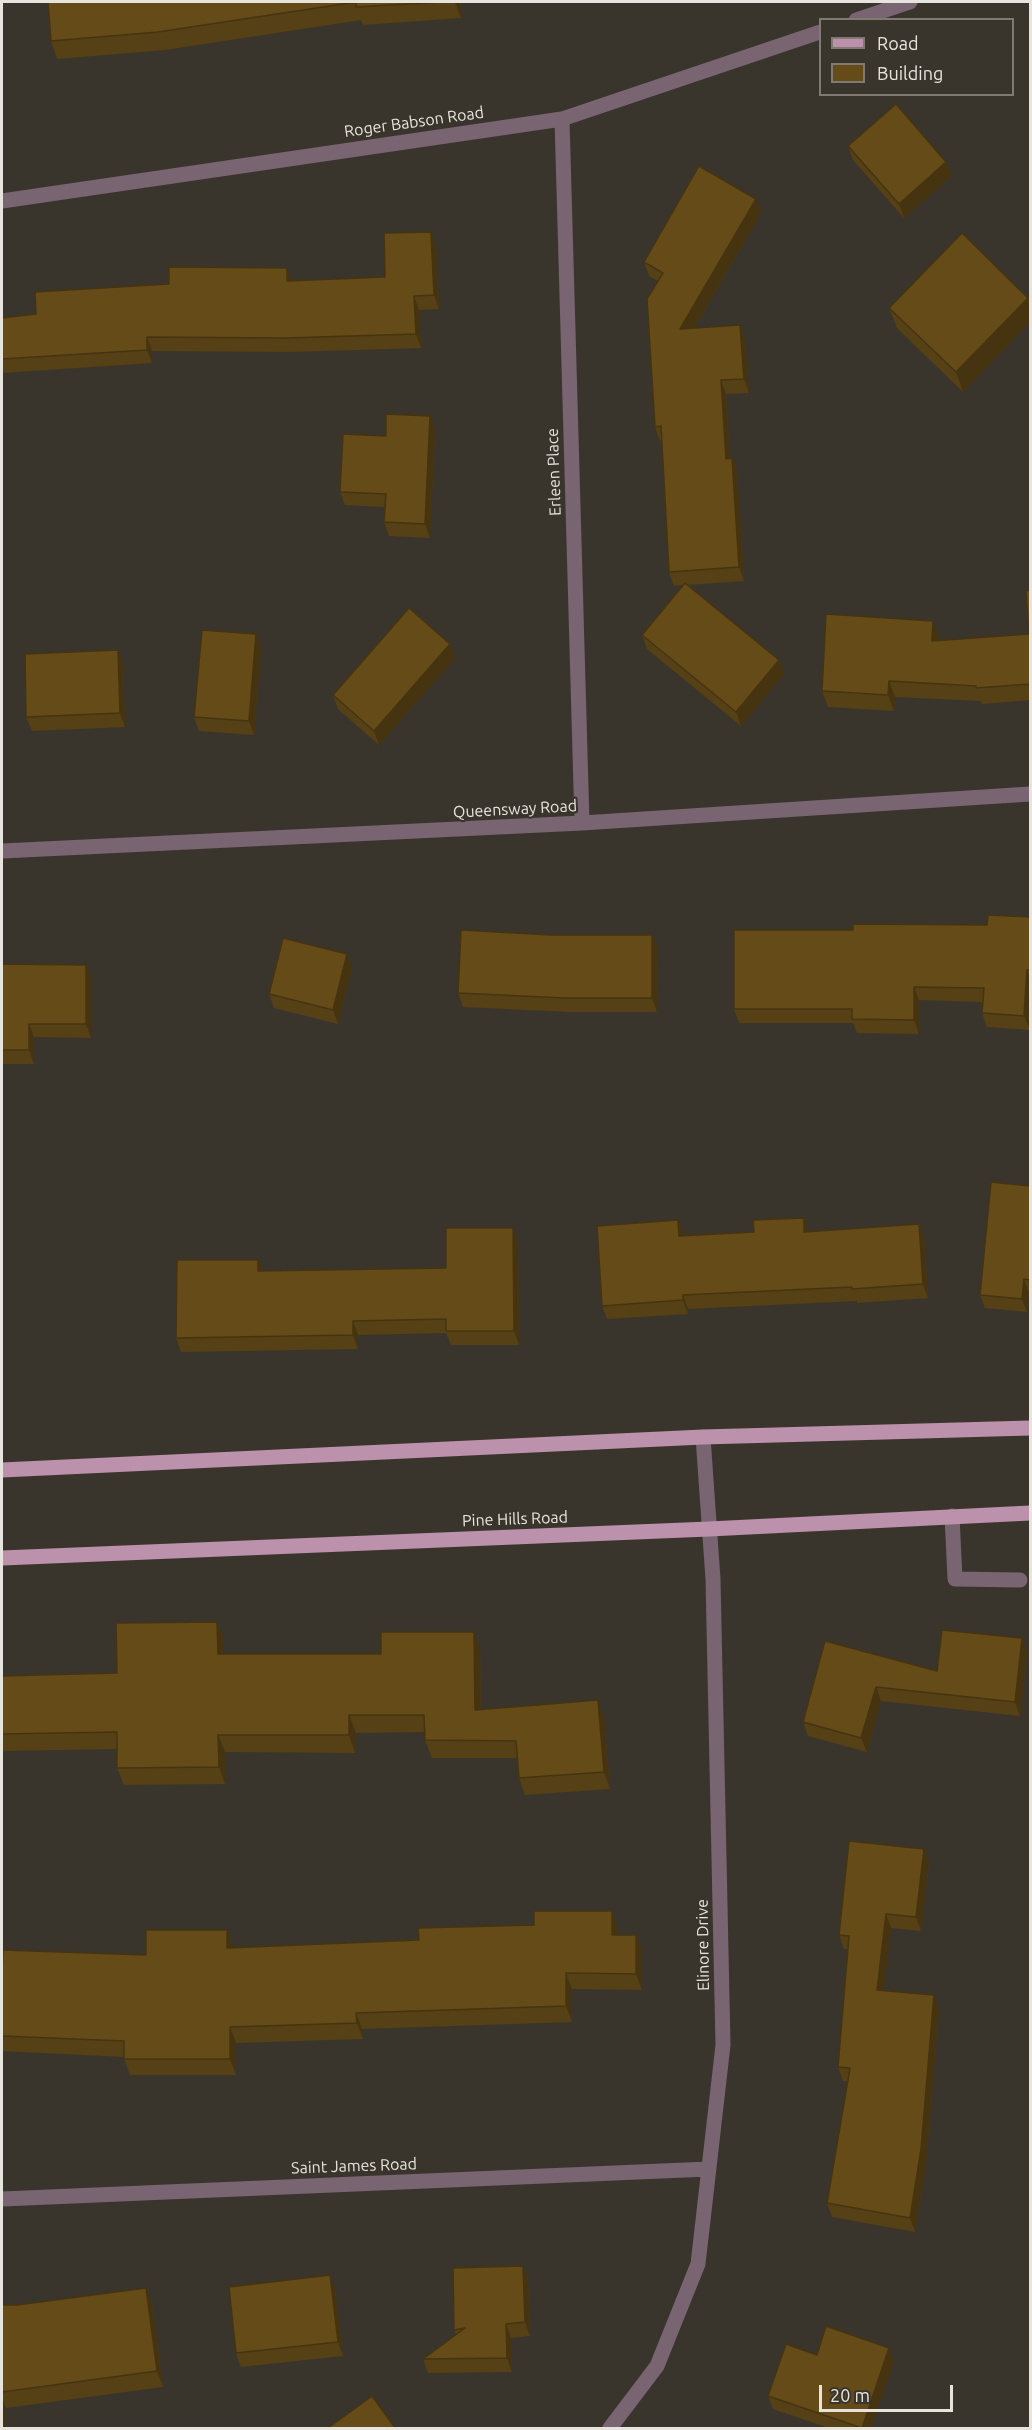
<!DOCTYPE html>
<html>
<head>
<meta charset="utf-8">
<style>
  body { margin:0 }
  #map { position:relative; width:1032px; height:2430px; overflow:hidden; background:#3a352c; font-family:Ubuntu,sans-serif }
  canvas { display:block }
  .frame { position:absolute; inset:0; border:3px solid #e7e4de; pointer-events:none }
  .legend { position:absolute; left:819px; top:18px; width:195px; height:78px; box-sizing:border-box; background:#3a352c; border:2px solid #7f7b73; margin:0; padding:8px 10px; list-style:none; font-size:18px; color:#e7e4de }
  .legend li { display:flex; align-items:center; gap:12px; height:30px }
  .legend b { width:30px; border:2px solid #7f7b73 }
  .scale { position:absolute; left:819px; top:2385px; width:134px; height:27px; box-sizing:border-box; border:3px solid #e7e4de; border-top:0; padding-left:8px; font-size:18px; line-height:21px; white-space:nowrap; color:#e7e4de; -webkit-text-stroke:4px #3a352c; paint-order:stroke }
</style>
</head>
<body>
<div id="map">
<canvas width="1032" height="2430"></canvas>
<div class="frame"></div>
<ul class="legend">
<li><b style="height:8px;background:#bb91ac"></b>Road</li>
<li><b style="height:16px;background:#644b18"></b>Building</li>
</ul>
<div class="scale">20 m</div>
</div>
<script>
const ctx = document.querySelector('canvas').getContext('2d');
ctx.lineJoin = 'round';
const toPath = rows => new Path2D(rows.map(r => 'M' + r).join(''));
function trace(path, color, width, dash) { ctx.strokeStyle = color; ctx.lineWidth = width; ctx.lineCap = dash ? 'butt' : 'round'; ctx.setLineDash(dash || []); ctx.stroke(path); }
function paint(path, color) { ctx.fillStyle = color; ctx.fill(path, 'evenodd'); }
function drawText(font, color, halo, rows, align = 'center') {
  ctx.font = font + ' Ubuntu,sans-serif'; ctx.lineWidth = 4.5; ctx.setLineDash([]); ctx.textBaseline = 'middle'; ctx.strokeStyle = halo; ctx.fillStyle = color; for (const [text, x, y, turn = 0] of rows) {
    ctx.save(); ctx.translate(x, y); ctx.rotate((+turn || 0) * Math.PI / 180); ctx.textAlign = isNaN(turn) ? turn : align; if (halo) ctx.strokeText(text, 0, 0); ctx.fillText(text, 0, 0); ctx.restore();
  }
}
trace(toPath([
  [856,20,910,2],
  [562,119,582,823],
  [2,201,562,119,820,32],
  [2,851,582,823,1030,794],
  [952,1516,955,1579,1020,1580],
  [2,2199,709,2169],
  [610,2428,657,2366,698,2264,723,2045,713,1579,703,1437]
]), '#796472', 15);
trace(toPath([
  [2,1470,703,1437,1030,1428],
  [2,1558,709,1529,1030,1513]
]), '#bb91ac', 15);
paint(toPath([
  [48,2,460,2,461,18,363,25,361,20,165,50,57,59,51,41],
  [848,146,946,162,952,176,904,218,853,160],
  [756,199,761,213,694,328,745,339,749,393,726,394,730,458,732,458,737,472,744,581,688,585,779,660,784,674,741,726,647,649,642,635,683,585,674,586,669,572,662,440,660,441,655,427,658,281,649,276,644,262],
  [436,246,439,309,419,310,421,348,290,352,152,351,152,363,2,373,2,318,36,314,292,281,385,277],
  [1028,298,1030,304,1030,322,963,392,897,328,889,308],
  [435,430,430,538,389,536,384,522,385,507,345,505,340,492,386,436],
  [1030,590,1030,700,982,704,981,701,895,697,894,711,828,707,822,691,939,637,939,641,1029,634],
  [256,634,261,648,254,735,199,731,194,717],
  [450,644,455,658,379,745,338,709,333,695],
  [123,664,125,727,32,731,26,717],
  [1030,917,1030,1030,987,1027,982,1013,983,1002,919,1000,919,1034,857,1033,853,1023,739,1023,734,1009,853,930,987,925],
  [652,935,658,948,657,1012,570,1012,463,1007,458,993],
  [2,964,86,965,91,979,91,1038,34,1037,34,1064,2,1064],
  [352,968,338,1024,274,1008,269,994],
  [1030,1186,1030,1293,1029,1293,1027,1312,985,1308,980,1295],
  [678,1220,684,1236,809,1232,924,1237,928,1298,857,1303,857,1301,688,1309,688,1314,607,1319,602,1306],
  [518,1242,519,1345,451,1345,446,1333,358,1335,358,1349,181,1352,176,1338,258,1260,262,1271,446,1268],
  [217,1622,224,1639,224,1654,381,1654,480,1649,481,1709,604,1717,610,1789,525,1795,519,1778,517,1758,432,1758,425,1740,425,1732,356,1733,355,1753,225,1752,225,1784,124,1785,117,1768,117,1749,2,1751,2,1676,117,1673],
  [825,1641,937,1671,1027,1652,1020,1716,881,1701,867,1752,808,1736,803,1722],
  [929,1863,921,1931,891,1928,883,1991,939,2009,926,2163,915,2232,832,2217,827,2203,848,2081,843,2081,838,2067,848,1949,844,1949,839,1935],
  [618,1927,618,1935,636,1935,642,1951,642,1990,572,1989,572,2022,362,2029,363,2039,236,2043,236,2075,130,2075,124,2059,124,2057,2,2051,2,1970,146,1955,227,1930,233,1948,419,1940],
  [523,2266,528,2280,530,2336,511,2338,512,2372,428,2373,423,2359,456,2335,454,2330],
  [335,2289,343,2356,241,2367,236,2353],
  [152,2304,163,2387,6,2408,5,2428,2,2428,2,2305],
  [817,2355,894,2362,871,2428,829,2428,773,2409,768,2396]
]), '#564015');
paint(toPath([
  [455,2,460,2,461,18],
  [946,162,952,176,904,218,899,204],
  [756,199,761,213,685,343,680,329],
  [431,232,436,246,439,309,434,295],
  [287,268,292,282,287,281],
  [414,296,419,310,421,348,416,334],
  [1028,298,1030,304,1030,322,963,392,956,372],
  [740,325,745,339,749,393,744,379],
  [147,337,152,351,152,363,147,350],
  [721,380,726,394,731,472,726,459],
  [430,416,435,430,430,538,425,524],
  [732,458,737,472,744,581,739,567],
  [933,621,939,637,938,657,932,641],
  [256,634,261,648,254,735,249,721],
  [450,644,455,658,379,745,374,731],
  [118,650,123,664,125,727,120,713],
  [779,660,784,674,741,726,736,712],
  [889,681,895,697,894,711,888,695],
  [652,935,658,948,657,1012,652,998],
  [347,954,352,968,338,1024,333,1010],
  [86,965,91,979,91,1038,86,1024],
  [1027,970,1030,979,1030,1030,1024,1016],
  [914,987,919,1000,919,1034,914,1020],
  [29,1024,34,1037,34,1064,29,1050],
  [804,1218,809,1232,804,1232],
  [678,1220,684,1234,684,1250,679,1236],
  [919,1224,924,1237,928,1298,923,1284],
  [513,1228,518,1242,519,1345,514,1331],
  [258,1260,263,1274,258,1271],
  [1024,1279,1029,1293,1027,1312,1022,1299],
  [683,1295,688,1309,688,1314,683,1300],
  [353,1321,358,1335,358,1349,353,1335],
  [217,1622,224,1639,224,1671,218,1654],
  [474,1632,480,1649,481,1727,475,1710],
  [1022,1638,1027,1652,1020,1716,1015,1702],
  [876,1687,881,1701,867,1752,861,1738],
  [598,1700,604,1717,610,1789,604,1772],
  [349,1715,356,1733,355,1753,349,1735],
  [218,1735,225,1752,225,1784,219,1767],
  [924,1849,929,1863,921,1931,916,1917],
  [612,1911,618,1927,618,1951,612,1935],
  [886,1914,891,1928,882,2004,877,1990],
  [227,1930,233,1946,233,1964,227,1948],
  [636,1935,642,1951,642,1990,636,1974],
  [566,1973,572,1989,572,2022,566,2006],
  [934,1995,939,2009,926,2163,915,2232,910,2218],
  [356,2013,362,2029,363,2039,357,2023],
  [230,2027,236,2043,236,2075,230,2059],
  [523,2266,528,2280,530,2336,525,2322],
  [330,2275,335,2289,343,2356,338,2342],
  [146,2288,152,2304,163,2387,157,2371],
  [506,2324,511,2338,512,2372,507,2358],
  [889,2348,894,2362,871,2428,862,2428],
  [2,2397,6,2408,5,2428,2,2428]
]), '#463411');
const building = toPath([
  [48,2,442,2,356,7,356,2,158,32,51,41,48,2],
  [896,104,946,162,899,204,848,146,896,104],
  [699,166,756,199,680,329,740,325,744,379,721,380,726,459,732,458,739,567,669,572,661,426,655,427,647,299,663,273,644,262,699,166],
  [431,232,434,295,414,296,416,334,285,338,147,337,147,350,2,359,2,318,36,314,35,292,169,284,169,267,287,268,287,281,385,277,384,233,431,232],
  [962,233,1028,298,956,372,889,308,962,233],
  [386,414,430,416,425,524,384,522,386,494,340,492,343,434,386,436,386,414],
  [685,583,779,660,736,712,642,635,685,583],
  [1030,590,1030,684,976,688,976,686,889,681,888,695,822,691,826,614,933,621,932,641,1029,634,1026,591,1030,590],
  [409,608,450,644,374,731,333,695,409,608],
  [202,630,256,634,249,721,194,717,202,630],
  [118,650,120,713,26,717,25,654,118,650],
  [988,915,1030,917,1030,970,1027,970,1024,1016,982,1013,984,988,914,987,914,1020,852,1019,852,1009,734,1009,734,930,853,930,853,924,987,925,988,915],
  [461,930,551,935,652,935,652,998,564,998,458,993,461,930],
  [283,938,347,954,333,1010,269,994,283,938],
  [2,964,86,965,86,1024,29,1024,29,1050,2,1050,2,964],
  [991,1182,1030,1186,1030,1280,1024,1279,1022,1299,980,1295,991,1182],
  [804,1218,804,1232,919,1224,923,1284,852,1289,852,1287,683,1295,683,1300,602,1306,597,1226,678,1220,679,1236,754,1232,753,1220,804,1218],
  [446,1228,513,1228,514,1331,446,1331,446,1319,353,1321,353,1335,176,1338,177,1260,258,1260,258,1271,446,1268,446,1228],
  [217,1622,218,1654,381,1654,381,1632,474,1632,475,1710,598,1700,604,1772,519,1778,516,1741,425,1740,424,1715,349,1715,349,1735,218,1735,219,1767,117,1768,117,1732,2,1734,2,1676,117,1673,116,1623,217,1622],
  [942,1630,1022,1638,1015,1702,876,1687,861,1738,803,1722,825,1641,937,1671,942,1630],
  [849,1841,924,1849,916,1917,886,1914,877,1990,934,1995,921,2149,910,2218,827,2203,850,2068,838,2067,849,1936,839,1935,849,1841],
  [534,1911,612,1911,612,1935,636,1935,636,1974,566,1973,566,2006,356,2013,357,2023,230,2027,230,2059,124,2059,124,2041,2,2036,2,1970,3,1950,146,1955,146,1930,227,1930,227,1948,419,1940,418,1928,534,1925,534,1911],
  [523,2266,525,2322,506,2324,507,2358,423,2359,465,2328,454,2330,453,2268,523,2266],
  [330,2275,338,2342,236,2353,229,2287,330,2275],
  [146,2288,157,2371,2,2392,2,2305,17,2305,146,2288],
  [826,2326,889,2348,862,2428,768,2396,786,2344,817,2355,826,2326],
  [372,2396,395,2428,328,2428,372,2396]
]);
paint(building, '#644b18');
trace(building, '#463411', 1.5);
drawText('16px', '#e7e4de', '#3a352c', [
  ["Roger Babson Road",414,122,-8],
  ["Erleen Place",554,472,-92],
  ["Queensway Road",515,809,-3],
  ["Pine Hills Road",515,1519,-2],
  ["Elinore Drive",703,1945,-91],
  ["Saint James Road",354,2166,-2]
]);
</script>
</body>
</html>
